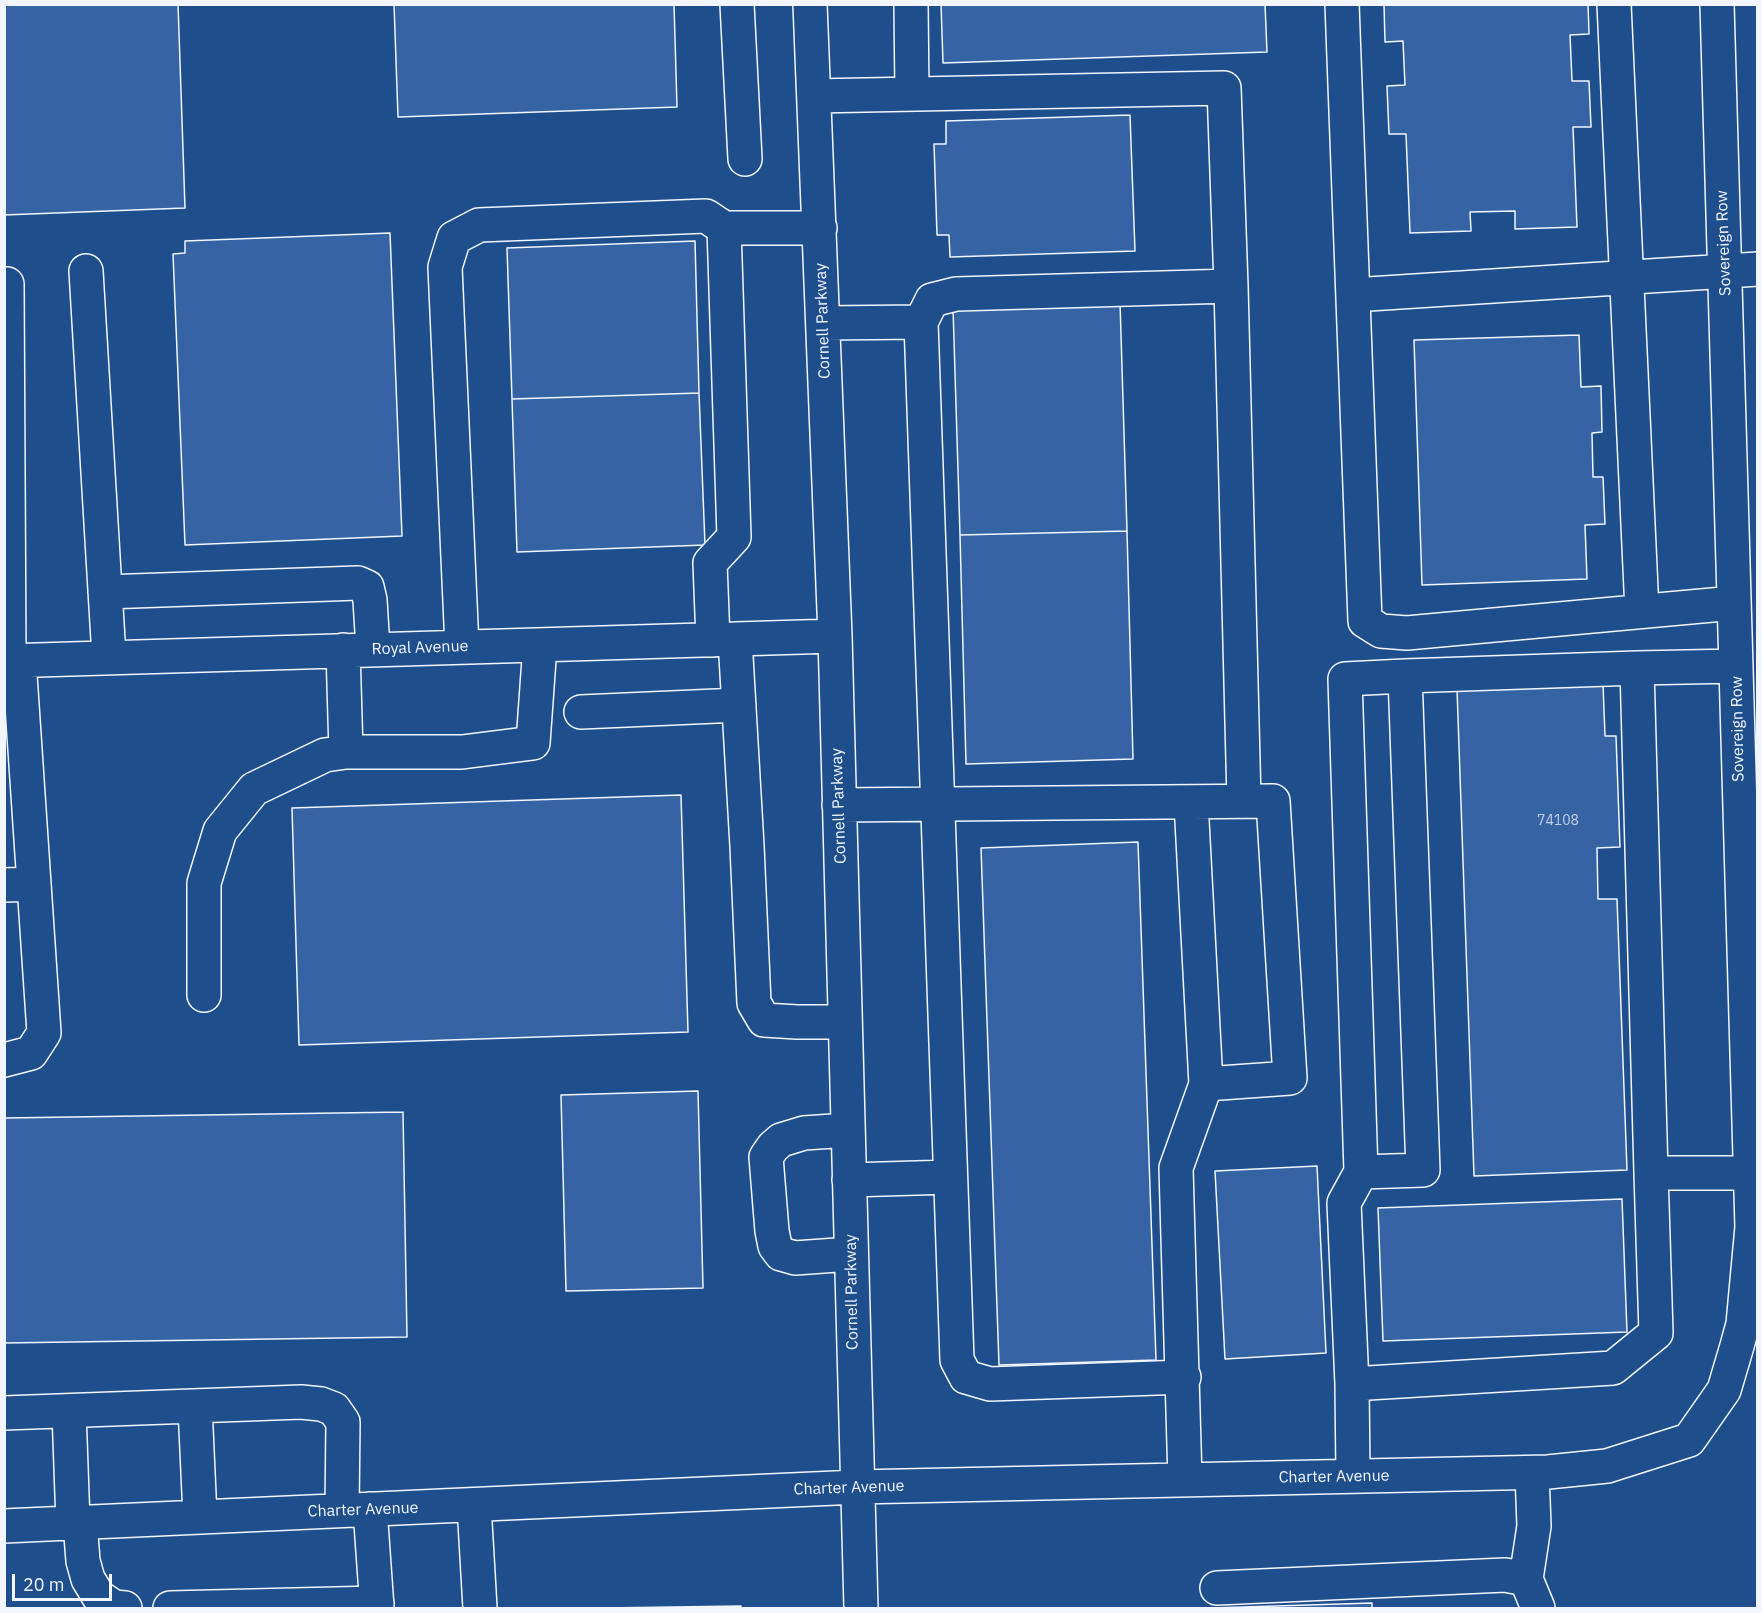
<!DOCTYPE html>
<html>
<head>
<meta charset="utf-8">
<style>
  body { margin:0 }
  #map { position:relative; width:1762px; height:1613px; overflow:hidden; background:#1f4e8c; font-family:"IBM Plex Sans",sans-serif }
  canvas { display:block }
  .frame { position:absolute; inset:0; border:6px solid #f2f6ff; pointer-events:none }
  .scale { position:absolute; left:12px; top:1574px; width:100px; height:27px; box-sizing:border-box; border:3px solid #f2f6ff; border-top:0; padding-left:8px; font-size:18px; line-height:21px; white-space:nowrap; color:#f2f6ff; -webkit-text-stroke:4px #1f4e8c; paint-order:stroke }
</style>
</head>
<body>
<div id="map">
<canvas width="1762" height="1613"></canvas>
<div class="frame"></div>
<div class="scale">20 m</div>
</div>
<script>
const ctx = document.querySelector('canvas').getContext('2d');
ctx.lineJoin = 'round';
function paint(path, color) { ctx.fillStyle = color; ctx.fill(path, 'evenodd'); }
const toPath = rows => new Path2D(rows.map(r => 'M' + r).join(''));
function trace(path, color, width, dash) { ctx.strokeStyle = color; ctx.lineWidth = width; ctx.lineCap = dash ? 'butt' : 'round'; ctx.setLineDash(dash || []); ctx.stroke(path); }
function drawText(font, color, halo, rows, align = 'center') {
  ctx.font = font + ' "IBM Plex Sans",sans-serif'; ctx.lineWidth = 4.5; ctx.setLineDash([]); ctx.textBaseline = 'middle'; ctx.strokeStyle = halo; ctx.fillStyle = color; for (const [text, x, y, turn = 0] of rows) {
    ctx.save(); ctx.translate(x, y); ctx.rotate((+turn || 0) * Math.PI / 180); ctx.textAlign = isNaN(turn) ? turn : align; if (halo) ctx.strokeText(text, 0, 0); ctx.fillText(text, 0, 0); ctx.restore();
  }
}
const building = toPath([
  [4,4,178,4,185,208,4,215,4,4],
  [394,4,674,4,677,107,398,117,394,4],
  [941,4,1265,4,1267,52,943,63,941,4],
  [1384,4,1588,4,1589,34,1570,35,1572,81,1589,81,1591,127,1573,127,1577,227,1515,229,1515,211,1470,212,1471,231,1410,233,1406,134,1389,134,1387,86,1405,85,1403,41,1385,42,1384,4],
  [1130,115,1135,251,950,257,949,235,937,235,934,144,946,144,946,121,1130,115],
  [390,233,402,536,185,545,173,254,185,253,185,241,390,233],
  [695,241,699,393,512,399,507,248,695,241],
  [1120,302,1127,531,960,535,953,308,1120,302],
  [1579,335,1581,387,1601,386,1602,432,1592,433,1593,477,1603,477,1605,524,1585,525,1587,579,1422,585,1414,340,1579,335],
  [699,393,705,545,517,552,512,399,699,393],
  [1127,531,1133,759,966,764,960,535,1127,531],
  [1603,684,1605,736,1616,736,1620,847,1597,848,1598,899,1617,899,1627,1170,1474,1176,1457,689,1603,684],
  [681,795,688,1032,299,1045,292,808,681,795],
  [1138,842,1156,1360,999,1365,981,848,1138,842],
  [698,1091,703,1288,566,1291,561,1095,698,1091],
  [403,1112,407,1337,4,1343,4,1118,403,1112],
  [1317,1166,1326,1353,1225,1359,1215,1171,1317,1166],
  [1622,1199,1627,1332,1383,1341,1378,1208,1622,1199],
  [1372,1603,1372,1608,1211,1608,1372,1603],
  [741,1606,741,1608,604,1608,741,1606]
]);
paint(building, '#3563a3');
trace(building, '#f2f6ff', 1.5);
const minor = toPath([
  [737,4,745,159],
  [810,4,835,636,861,1608],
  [911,4,912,94],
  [1342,4,1365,621,1381,631,1407,633,1734,603],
  [1614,4,1642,611],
  [814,96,1224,88,1231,286],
  [724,228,820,228],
  [86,271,109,657],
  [7,284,9,660],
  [1353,295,1758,269],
  [823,323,921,322],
  [105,592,358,583,367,587,370,600,373,649],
  [735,639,747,846,754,1003,764,1020,797,1022,845,1022],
  [462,647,445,267,454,238,479,225,706,216,724,228,734,537,710,563,713,640],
  [343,650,346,752],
  [4,661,835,636],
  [1637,668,1651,1173],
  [1405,676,1423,1170,1361,1172,1345,679,1405,676,1637,668,1736,666],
  [581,712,739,705],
  [839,805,1273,801,1290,1078,1206,1084],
  [4,885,34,884,19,660],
  [204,995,204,883,220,831,254,789,325,755,346,752,462,752,533,743,540,645],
  [4,1060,31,1053,44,1033,34,884],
  [848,1130,804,1133,781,1140,773,1147,766,1157,772,1231,775,1246,781,1254,795,1258,851,1254],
  [849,1180,950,1177],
  [1184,1377,990,1384,966,1377,957,1360,921,322,932,300,956,294,1231,286,1244,801],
  [1352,1384,1344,1203,1361,1172],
  [195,1406,200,1517],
  [69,1411,73,1523],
  [4,1413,301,1402,321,1404,334,1409,343,1422,342,1510],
  [1353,1476,1352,1384,1613,1368,1656,1333,1651,1173,1750,1173],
  [1185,1480,1176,1168,1206,1084,1191,802],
  [474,1505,480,1608],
  [370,1509,377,1608],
  [80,1522,83,1561,88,1579,99,1597,114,1607,125,1608],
  [4,1526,857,1487,1548,1472,1607,1466,1689,1440,1724,1390,1737,1346,1743,1324,1752,1227,1717,4],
  [1526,1579,1534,1526,1532,1473],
  [1217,1588,1505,1575,1526,1579,1538,1608],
  [170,1608,377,1603]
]);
trace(minor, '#f2f6ff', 36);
trace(minor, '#1f4e8c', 33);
drawText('14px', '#c3d1e8', null, [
  ["74108",1558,821]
]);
drawText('16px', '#f2f6ff', '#1f4e8c', [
  ["Sovereign Row",1724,243,-92],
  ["Cornell Parkway",823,321,-92],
  ["Royal Avenue",420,648,-2],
  ["Sovereign Row",1738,729,-91],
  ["Cornell Parkway",839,806,-92],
  ["Cornell Parkway",852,1292,-91],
  ["Charter Avenue",1334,1477,-1],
  ["Charter Avenue",849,1488,-2],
  ["Charter Avenue",363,1510,-2]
]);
</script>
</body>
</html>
